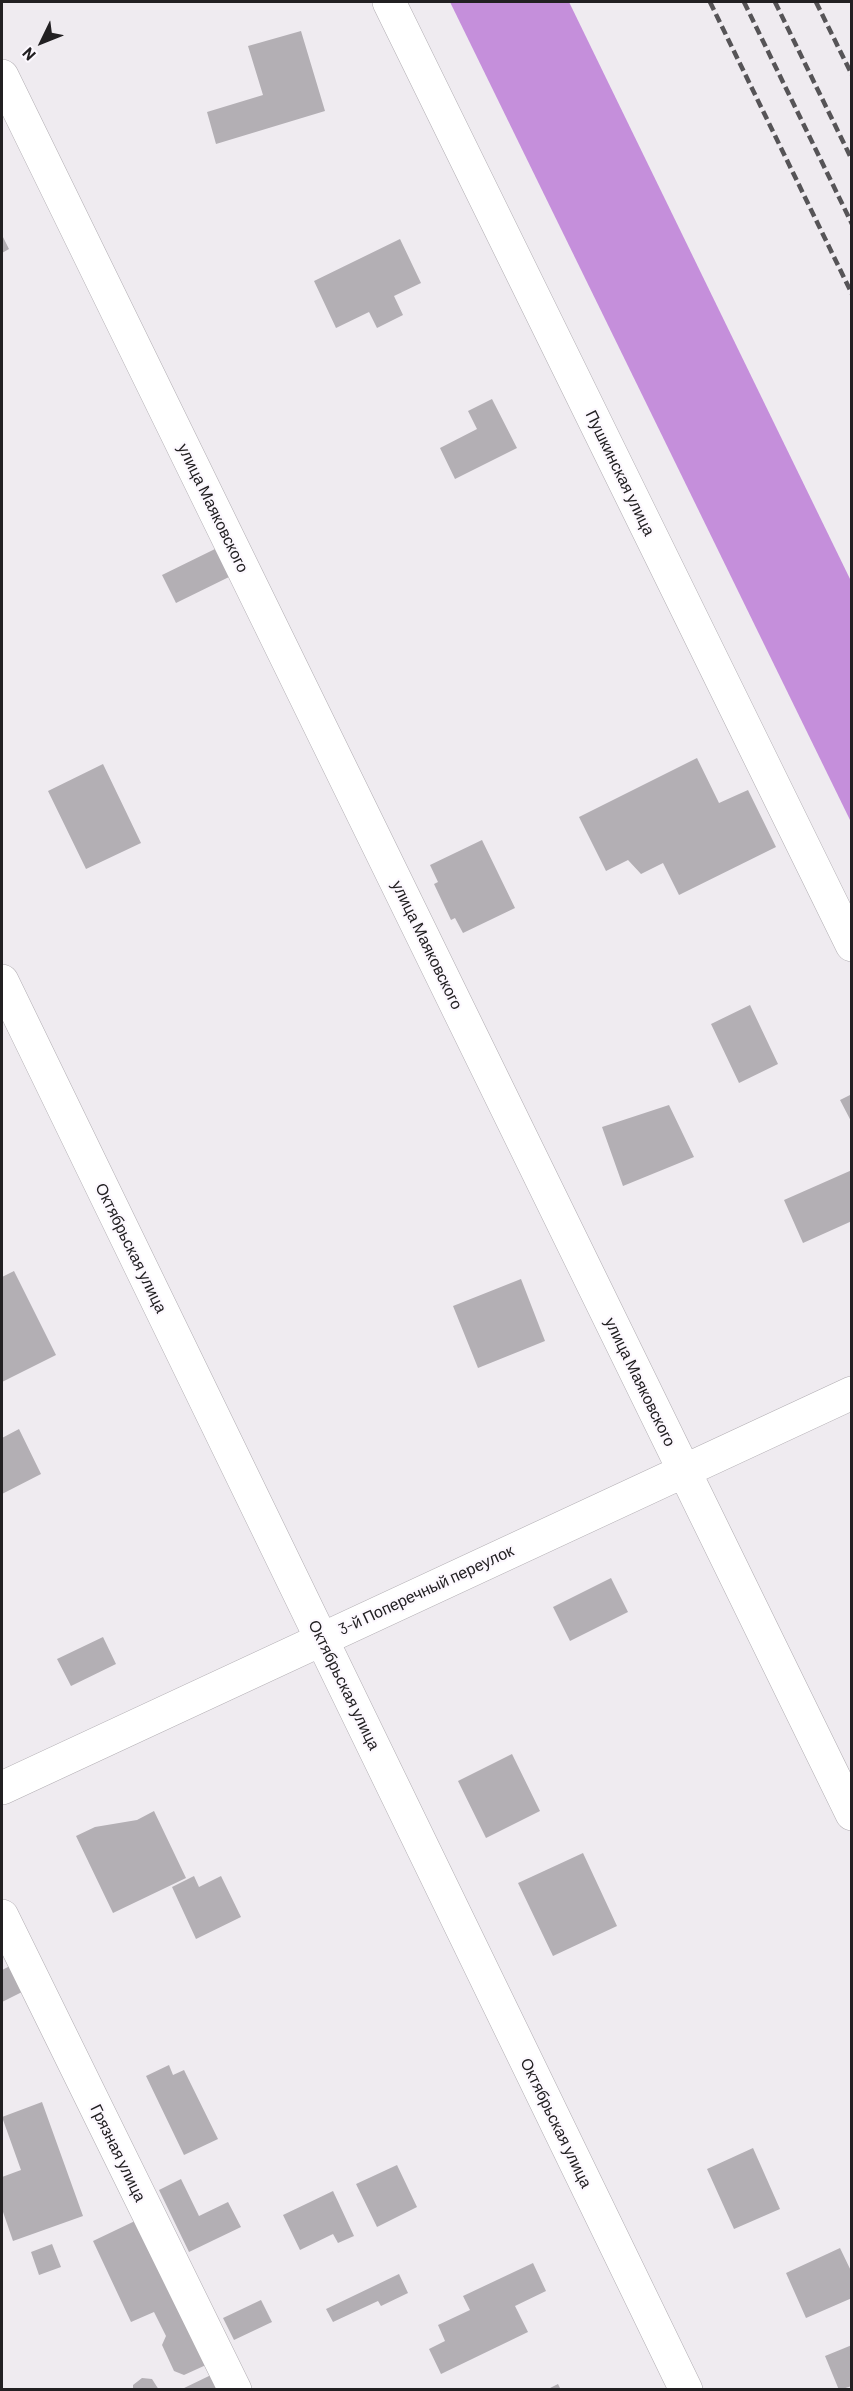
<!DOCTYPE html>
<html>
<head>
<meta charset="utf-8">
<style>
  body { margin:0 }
  #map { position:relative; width:853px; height:2391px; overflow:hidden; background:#efebf0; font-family:Barlow,sans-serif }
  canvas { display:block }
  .frame { position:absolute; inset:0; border:3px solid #222022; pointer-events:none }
  .north { position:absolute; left:12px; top:12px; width:60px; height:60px; -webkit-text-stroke:4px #fcf8fe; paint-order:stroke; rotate:227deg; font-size:16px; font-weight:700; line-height:24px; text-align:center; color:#222022 }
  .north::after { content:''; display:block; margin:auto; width:21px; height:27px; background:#222022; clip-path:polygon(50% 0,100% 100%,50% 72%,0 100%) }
</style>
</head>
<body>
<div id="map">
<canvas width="853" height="2391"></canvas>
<div class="frame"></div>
<div class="north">N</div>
</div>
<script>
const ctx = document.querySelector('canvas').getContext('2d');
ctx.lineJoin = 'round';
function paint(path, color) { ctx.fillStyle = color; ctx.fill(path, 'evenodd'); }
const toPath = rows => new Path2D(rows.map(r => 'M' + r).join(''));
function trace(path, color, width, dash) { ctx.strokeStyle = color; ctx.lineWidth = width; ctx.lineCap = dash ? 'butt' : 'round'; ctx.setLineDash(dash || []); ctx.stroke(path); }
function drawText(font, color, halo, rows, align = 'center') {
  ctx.font = font + ' Barlow,sans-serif'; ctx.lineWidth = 4.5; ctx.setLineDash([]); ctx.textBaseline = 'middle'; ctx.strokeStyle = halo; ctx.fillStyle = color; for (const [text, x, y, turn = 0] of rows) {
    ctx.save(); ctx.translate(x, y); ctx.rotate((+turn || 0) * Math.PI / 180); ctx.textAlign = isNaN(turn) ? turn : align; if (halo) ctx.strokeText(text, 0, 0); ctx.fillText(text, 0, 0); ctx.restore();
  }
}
paint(toPath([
  [450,2,569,2,851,581,851,822]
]), '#c58fdb');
paint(toPath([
  [301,31,325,111,216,144,207,112,263,95,248,46],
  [2,235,9,249,2,253],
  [400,239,421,283,394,296,403,315,377,328,369,312,336,328,314,281],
  [492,399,517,448,455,479,440,448,477,429,468,411],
  [215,549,229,577,176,603,162,575],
  [697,758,719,803,748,790,776,847,679,895,663,863,641,874,628,860,606,871,579,817],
  [103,764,141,843,86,869,48,791],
  [482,840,515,908,463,933,455,918,451,920,434,884,438,882,430,865],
  [750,1005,778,1064,739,1083,711,1024],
  [852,1094,852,1123,840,1100],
  [669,1105,694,1157,623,1186,602,1127],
  [852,1170,852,1221,803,1243,784,1200],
  [14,1271,56,1355,2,1382,2,1277],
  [521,1279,545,1341,478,1368,453,1306],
  [19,1429,41,1474,2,1494,2,1438],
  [611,1578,628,1612,570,1641,553,1607],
  [103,1637,116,1664,71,1686,57,1659],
  [512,1754,540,1811,486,1838,458,1781],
  [154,1811,186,1878,113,1913,76,1836,95,1827,137,1820],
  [583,1853,617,1926,553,1956,518,1883],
  [194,1876,199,1887,221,1876,241,1917,196,1939,172,1887],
  [10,1966,22,1992,2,2002,2,1970],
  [169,2065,173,2075,184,2070,218,2139,184,2155,146,2076],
  [42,2102,83,2216,13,2241,2,2209,2,2177,21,2170,2,2117],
  [753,2148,780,2209,734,2229,707,2169],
  [397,2165,417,2207,377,2227,356,2184],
  [181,2179,199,2216,228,2202,241,2227,189,2252,159,2190],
  [333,2191,354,2236,338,2243,333,2234,300,2250,283,2215],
  [137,2220,206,2365,184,2375,174,2371,162,2345,166,2336,154,2312,131,2322,93,2241],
  [52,2244,61,2267,39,2275,31,2252],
  [840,2248,852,2273,852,2298,806,2318,786,2273],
  [533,2263,546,2291,515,2306,528,2332,441,2374,429,2349,445,2341,438,2325,470,2310,463,2296],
  [399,2274,408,2293,381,2306,378,2301,333,2322,326,2309],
  [261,2300,272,2322,234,2340,223,2318],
  [852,2345,852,2386,839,2390,825,2356],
  [211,2375,218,2390,180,2390],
  [142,2378,152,2379,159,2390,133,2390,133,2385],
  [558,2384,561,2390,546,2390]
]), '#b3afb4');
const minor = toPath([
  [389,2,852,945],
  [2,76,852,1814],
  [2,1788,852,1393],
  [2,1916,235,2390]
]);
const tertiary = toPath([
  [2,981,686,2390]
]);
trace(minor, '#b1adb2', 34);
trace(tertiary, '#b1adb2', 34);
trace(minor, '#fff', 33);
trace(tertiary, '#fff', 33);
trace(toPath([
  [710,2,852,294],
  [744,2,852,224],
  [775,2,852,160],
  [816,2,852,75]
]), '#565457', 4.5, [9, 4.5]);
drawText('16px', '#222022', '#fcf8fe', [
  ["Пушкинская улица",620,473,64],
  ["улица Маяковского",213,508,64],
  ["улица Маяковского",427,945,64],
  ["Октябрьская улица",131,1248,64],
  ["улица Маяковского",640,1382,64],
  ["3-й Поперечный переулок",426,1590,-25],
  ["Октябрьская улица",344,1685,64],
  ["Октябрьская улица",556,2123,64],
  ["Грязная улица",118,2153,64]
]);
</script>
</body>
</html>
